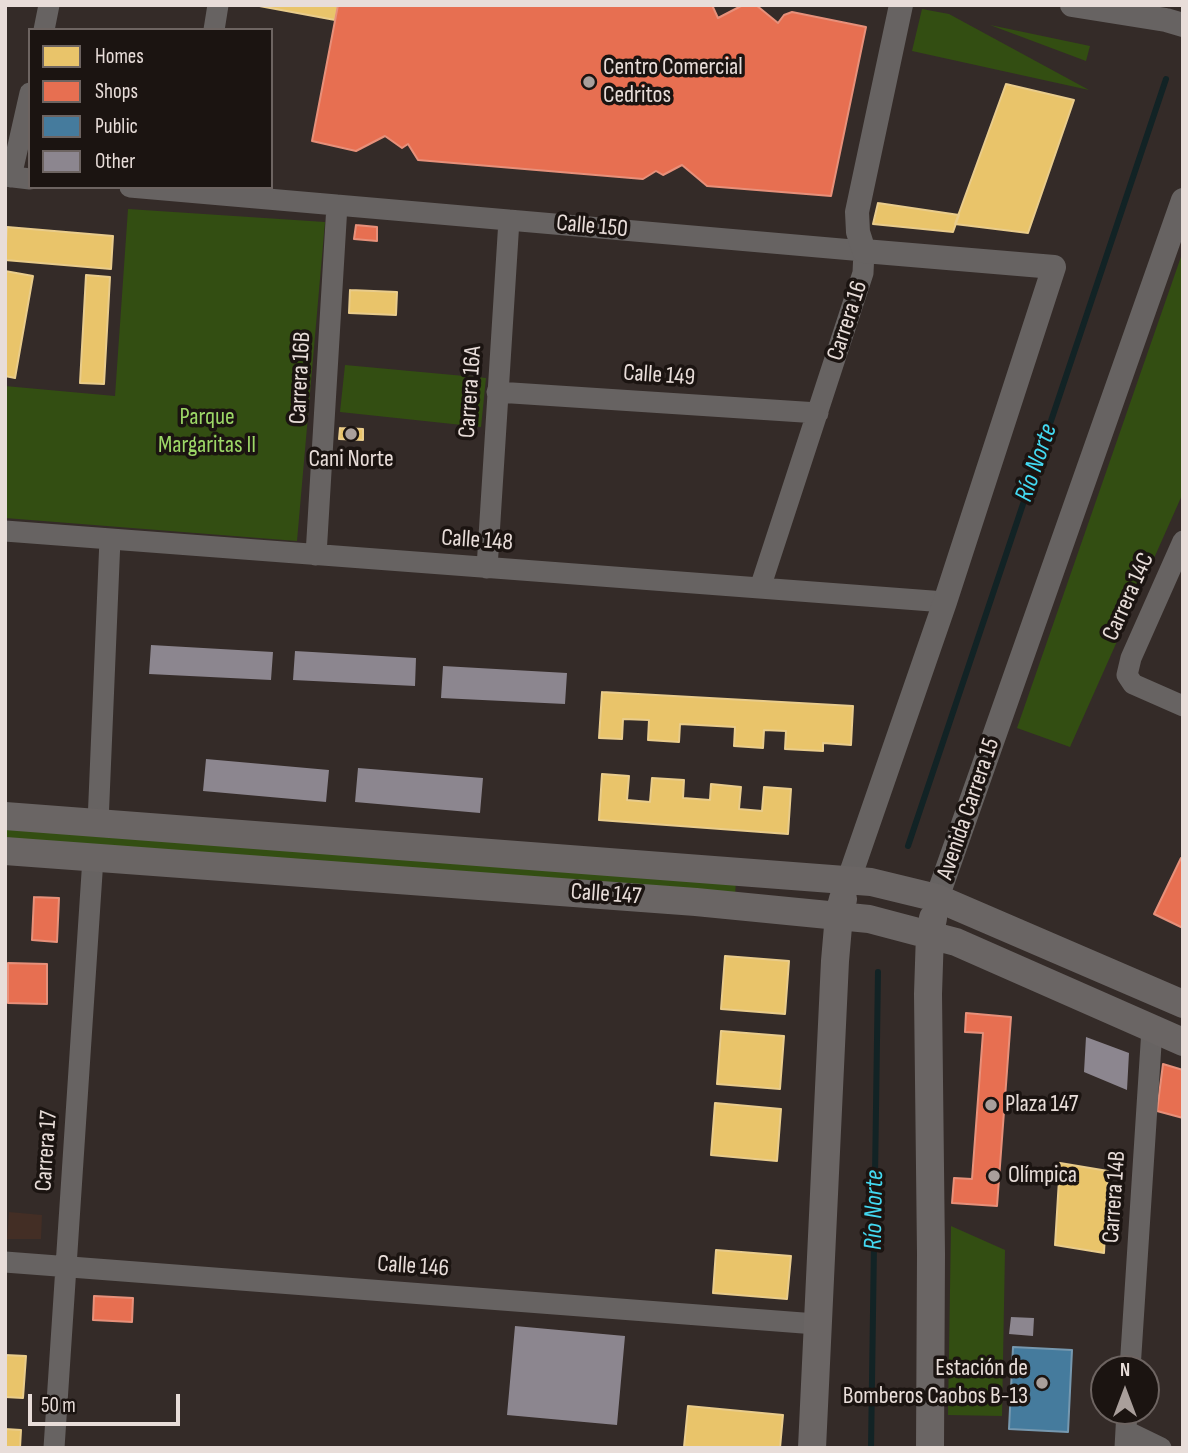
<!DOCTYPE html>
<html>
<head>
<meta charset="utf-8">
<style>
  body { margin:0 }
  #map { position:relative; width:1188px; height:1453px; overflow:hidden; background:#342b28; font-family:"Sofia Sans Condensed",sans-serif }
  canvas { display:block }
  .frame { position:absolute; inset:0; border:7px solid #e8ddd9; pointer-events:none }
  .legend { position:absolute; left:28px; top:28px; width:245px; height:161px; box-sizing:border-box; background:#1b1411; border:2px solid #6d6461; margin:0; padding:9px 12px; list-style:none; font-size:21px; color:#e8ddd9 }
  .legend li { display:flex; align-items:center; gap:14px; height:35px }
  .legend b { width:35px; border:2px solid #6d6461 }
  .north { position:absolute; left:1090px; top:1355px; width:70px; height:70px; box-sizing:border-box; background:#1b1411; border:2px solid #6d6461; border-radius:50%; rotate:0deg; font-size:19px; font-weight:700; line-height:28px; text-align:center; color:#e8ddd9 }
  .north::after { content:''; display:block; margin:auto; width:24px; height:32px; background:#a99f9b; clip-path:polygon(50% 0,100% 100%,50% 72%,0 100%) }
  .scale { position:absolute; left:28px; top:1394px; width:152px; height:32px; box-sizing:border-box; border:4px solid #e8ddd9; border-top:0; padding-left:9px; font-size:21px; line-height:24px; white-space:nowrap; color:#e8ddd9; -webkit-text-stroke:5px #1b1411; paint-order:stroke }
</style>
</head>
<body>
<div id="map">
<canvas width="1188" height="1453"></canvas>
<div class="frame"></div>
<ul class="legend">
<li><b style="height:19px;background:#e9c46a"></b>Homes</li>
<li><b style="height:19px;background:#e76f51"></b>Shops</li>
<li><b style="height:19px;background:#457b9d"></b>Public</li>
<li><b style="height:19px;background:#8c868f"></b>Other</li>
</ul>
<div class="north">N</div>
<div class="scale">50 m</div>
</div>
<script>
const ctx = document.querySelector('canvas').getContext('2d');
ctx.lineJoin = 'round';
function paint(path, color) { ctx.fillStyle = color; ctx.fill(path, 'evenodd'); }
const toPath = rows => new Path2D(rows.map(r => 'M' + r).join(''));
function trace(path, color, width, dash) { ctx.strokeStyle = color; ctx.lineWidth = width; ctx.lineCap = dash ? 'butt' : 'round'; ctx.setLineDash(dash || []); ctx.stroke(path); }
function drawText(font, color, halo, rows, align = 'center') {
  ctx.font = font + ' "Sofia Sans Condensed",sans-serif'; ctx.lineWidth = 7; ctx.setLineDash([]); ctx.textBaseline = 'middle'; ctx.strokeStyle = halo; ctx.fillStyle = color; for (const [text, x, y, turn = 0] of rows) {
    ctx.save(); ctx.translate(x, y); ctx.rotate((+turn || 0) * Math.PI / 180); ctx.textAlign = isNaN(turn) ? turn : align; if (halo) ctx.strokeText(text, 0, 0); ctx.fillText(text, 0, 0); ctx.restore();
  }
}
paint(toPath([
  [9,1212,42,1215,41,1239,7,1239]
]), '#432e25');
paint(toPath([
  [922,9,949,14,1089,90,912,51],
  [990,25,1090,46,1086,61],
  [128,209,325,222,297,541,5,518,5,386,115,396],
  [1183,251,1183,493,1070,747,1017,728],
  [345,365,486,378,481,427,340,412],
  [5,825,736,880,735,896,5,845],
  [951,1226,1005,1250,1002,1416,948,1415]
]), '#334e12');
const homes = toPath([
  [254,5,338,5,335,20,254,5],
  [1006,84,1074,100,1028,233,955,224,1006,84],
  [878,203,959,215,953,232,873,224,878,203],
  [7,227,113,236,111,269,5,260,7,227],
  [5,271,33,276,15,378,5,376,5,271],
  [86,275,110,277,104,384,80,383,86,275],
  [350,290,397,292,396,315,349,313,350,290],
  [340,428,363,429,363,440,339,439,340,428],
  [602,692,853,706,851,745,823,743,823,751,785,749,786,731,764,730,763,748,734,746,735,727,680,724,679,742,648,740,649,720,623,719,622,739,599,738,602,692],
  [602,774,629,776,627,800,650,802,652,778,684,780,683,798,710,800,711,784,741,787,739,809,762,811,764,787,791,789,788,834,599,820,602,774],
  [725,956,789,961,785,1014,721,1009,725,956],
  [721,1031,784,1036,780,1089,717,1084,721,1031],
  [715,1103,781,1109,777,1161,711,1155,715,1103],
  [1060,1163,1108,1171,1104,1253,1055,1245,1060,1163],
  [716,1250,791,1256,787,1299,713,1293,716,1250],
  [5,1355,26,1356,23,1398,5,1397,5,1355],
  [688,1406,783,1415,780,1448,684,1447,688,1406],
  [5,1429,21,1430,20,1448,5,1448,5,1429]
]);
paint(homes, '#e9c46a');
trace(homes, '#e9cc8b', 2);
const shops = toPath([
  [338,5,712,5,718,18,743,5,756,5,778,23,784,15,792,12,866,27,831,196,707,186,682,165,663,175,656,171,643,179,418,160,408,144,402,148,385,136,356,151,312,141,338,5],
  [356,225,377,227,377,241,354,239,356,225],
  [1181,858,1183,859,1183,928,1154,914,1181,858],
  [34,897,59,898,57,942,32,940,34,897],
  [8,963,47,964,47,1004,8,1003,8,963],
  [966,1013,1011,1017,997,1206,952,1203,954,1178,972,1179,983,1033,965,1032,966,1013],
  [1163,1064,1183,1070,1183,1118,1157,1111,1163,1064],
  [94,1296,133,1298,132,1322,93,1320,94,1296]
]);
paint(shops, '#e76f51');
trace(shops, '#e7907a', 2);
const public = toPath([
  [1013,1347,1072,1350,1068,1432,1009,1429,1013,1347]
]);
paint(public, '#457b9d');
trace(public, '#7698af', 2);
trace(toPath([
  [908,846,1166,79],
  [871,1448,878,972]
]), '#122325', 6);
paint(toPath([
  [151,645,273,652,271,680,149,674],
  [295,651,416,658,415,686,293,680],
  [443,666,567,673,565,704,441,698],
  [206,759,329,770,326,802,203,791],
  [358,768,483,778,480,813,355,802],
  [1086,1037,1129,1053,1127,1090,1084,1072],
  [1011,1317,1034,1318,1033,1336,1009,1334],
  [515,1326,625,1336,617,1425,507,1415]
]), '#8c868f');
trace(toPath([
  [44,30,49,5],
  [214,30,218,5],
  [5,176,30,179],
  [11,177,30,93],
  [130,187,864,251,863,273,760,588],
  [497,392,818,413],
  [5,531,945,602],
  [1183,541,1131,658,1127,675,1133,684,1183,706],
  [316,555,337,205],
  [487,568,509,220],
  [98,823,110,539],
  [5,1262,816,1324],
  [1130,1369,1152,1029],
  [1126,1431,1161,1448],
  [54,1448,93,858],
  [1125,1448,1127,1411]
]), '#676362', 21);
trace(toPath([
  [1072,5,1166,20,1183,25],
  [849,879,945,602,1054,267,864,251,858,232,857,212,901,5],
  [937,898,1183,200]
]), '#676362', 24);
trace(toPath([
  [5,816,871,882,937,898,1183,1004],
  [5,851,696,902,869,919,956,942,1183,1042],
  [812,1448,835,961,839,915,843,899],
  [930,1448,931,1254,928,994,930,933,933,918]
]), '#6a6564', 28);
for (const [x, y, r, color] of [
  [589,82,7,"#a99f9b"],
  [351,434,7,"#a99f9b"],
  [991,1105,7,"#a99f9b"],
  [994,1176,7,"#a99f9b"],
  [1042,1383,7,"#a99f9b"]
]) { const dot = new Path2D(); dot.arc(x, y, r, 0, 2 * Math.PI); ctx.fillStyle = color; ctx.fill(dot); trace(dot, '#1b1411', 2.5); }
drawText('24px', '#e8ddd9', '#1b1411', [
  ["Centro Comercial",603,68],
  ["Cedritos",603,96],
  ["Cani Norte",351,460,"center"],
  ["Plaza 147",1005,1105],
  ["Olímpica",1008,1176],
  ["Estación de",1028,1369,"right"],
  ["Bomberos Caobos B-13",1028,1397,"right"]
], 'left');
drawText('24px', '#e8ddd9', '#1b1411', [
  ["Calle 150",592,227,5],
  ["Carrera 16",848,321,-72],
  ["Calle 149",659,376,4],
  ["Carrera 16B",301,378,-87],
  ["Carrera 16A",471,392,-86],
  ["Calle 148",477,541,4],
  ["Carrera 14C",1129,597,-66],
  ["Avenida Carrera 15",969,809,-71],
  ["Calle 147",606,895,4],
  ["Carrera 17",47,1151,-86],
  ["Carrera 14B",1115,1197,-86],
  ["Calle 146",413,1267,4]
]);
drawText('24px', '#9dd867', '#1b1411', [
  ["Parque",207,418],
  ["Margaritas II",207,446]
]);
drawText('italic 26px', '#43d9f1', '#1b1411', [
  ["Río Norte",1037,463,-71],
  ["Río Norte",875,1210,-89]
]);
</script>
</body>
</html>
